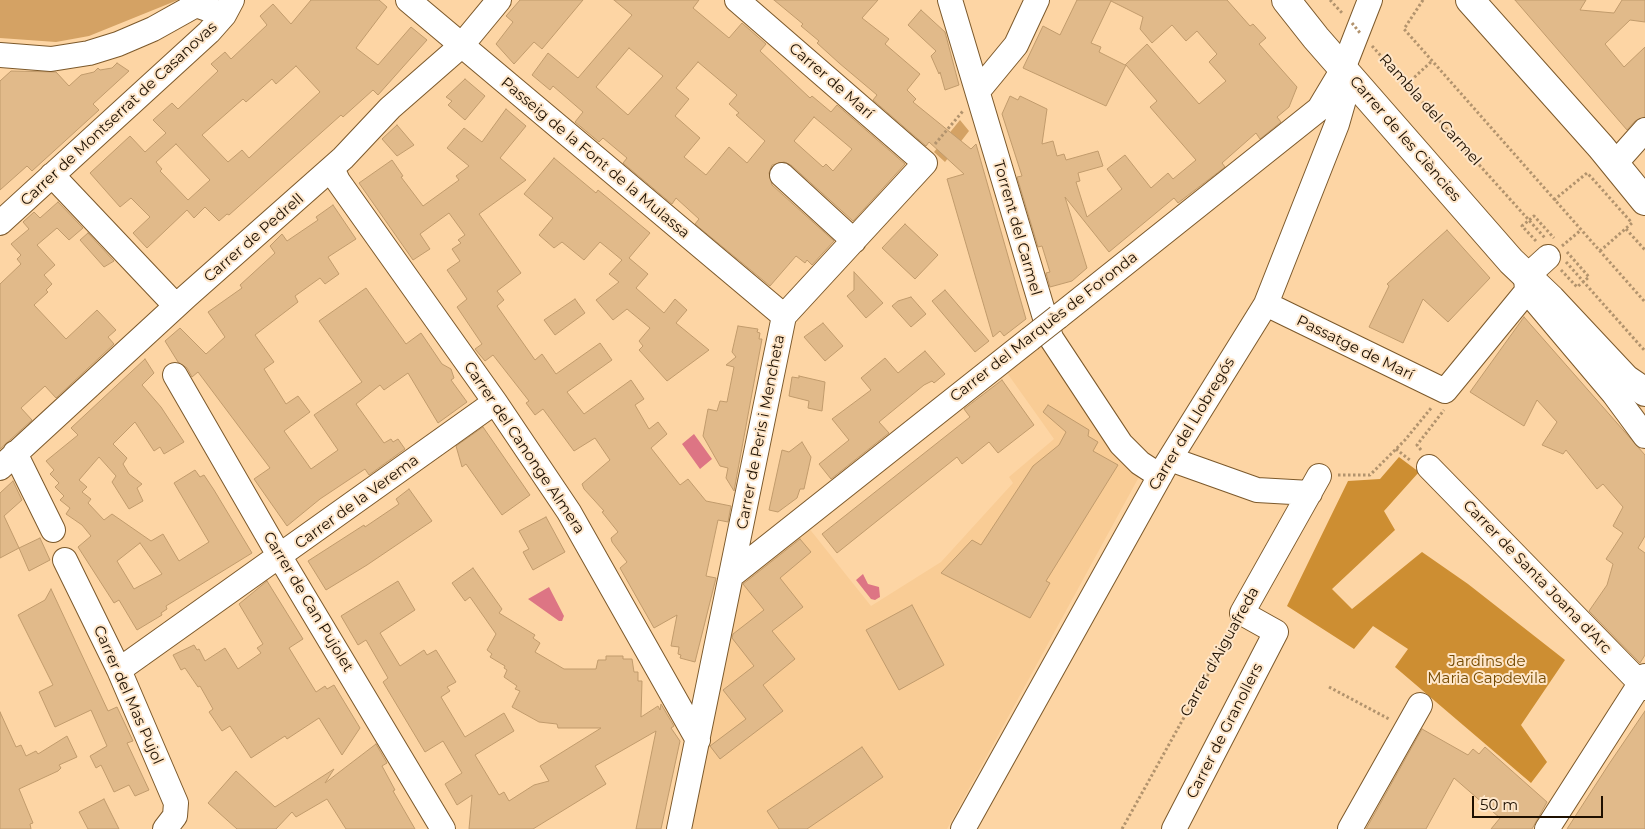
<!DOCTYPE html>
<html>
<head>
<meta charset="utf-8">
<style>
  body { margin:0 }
  #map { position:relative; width:1645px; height:829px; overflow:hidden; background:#fdd5a4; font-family:Montserrat,sans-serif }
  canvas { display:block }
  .scale { position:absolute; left:1472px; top:796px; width:131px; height:22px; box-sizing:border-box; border:2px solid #1e1000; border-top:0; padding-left:6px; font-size:15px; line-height:18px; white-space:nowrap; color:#1e1000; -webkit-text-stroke:4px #fee6c9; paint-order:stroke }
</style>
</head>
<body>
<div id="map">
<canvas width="1645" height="829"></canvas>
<div class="scale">50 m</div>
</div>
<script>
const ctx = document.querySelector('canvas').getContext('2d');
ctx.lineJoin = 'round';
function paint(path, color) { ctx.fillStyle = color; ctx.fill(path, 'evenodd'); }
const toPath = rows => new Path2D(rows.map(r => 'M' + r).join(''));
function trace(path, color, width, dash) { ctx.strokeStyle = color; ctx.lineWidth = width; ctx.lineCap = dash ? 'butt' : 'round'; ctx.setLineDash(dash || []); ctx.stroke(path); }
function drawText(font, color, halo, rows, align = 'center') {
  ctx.font = font + ' Montserrat,sans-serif'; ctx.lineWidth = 4; ctx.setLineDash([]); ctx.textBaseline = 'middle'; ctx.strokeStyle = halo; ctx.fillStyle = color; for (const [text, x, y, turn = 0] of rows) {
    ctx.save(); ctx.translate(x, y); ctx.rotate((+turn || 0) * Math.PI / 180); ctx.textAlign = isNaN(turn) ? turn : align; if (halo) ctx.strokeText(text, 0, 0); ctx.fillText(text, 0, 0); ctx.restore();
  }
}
paint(toPath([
  [1041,341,1140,475,947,829,692,829,741,580,808,527,871,606,941,562,1013,483,1009,477,1054,439,1005,370]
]), '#f9cc95');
paint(toPath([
  [0,0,178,0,89,36,56,42,0,38],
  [960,120,969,131,945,162,934,152]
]), '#d4a264');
paint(toPath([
  [1399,457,1419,472,1384,511,1395,530,1332,589,1352,609,1422,552,1468,584,1565,660,1521,725,1547,762,1531,783,1395,667,1408,649,1373,626,1354,649,1287,606,1348,481,1380,479]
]), '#cd8e32');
paint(toPath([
  [694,434,712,459,700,469,682,444],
  [863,574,868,584,879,587,880,597,875,600,871,599,856,580],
  [549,587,564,616,562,621,559,621,528,599]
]), '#dd7584');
const building = toPath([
  [311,0,379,0,387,7,356,48,378,65,411,27,427,40,378,95,373,90,343,117,341,115,229,215,227,214,219,221,205,207,194,218,187,210,147,248,133,233,150,217,131,198,120,207,90,173,130,136,145,152,166,133,153,120,172,103,178,109,218,71,211,64,225,52,231,59,267,25,260,16,273,4,291,24,311,0],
  [296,66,320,92,249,158,242,150,228,162,202,135,243,99,246,102,272,79,276,84,296,66],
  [176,144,210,180,188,200,160,171,162,169,156,162,176,144],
  [520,0,583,0,542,49,534,42,514,64,496,44,513,22,506,16,520,0],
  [614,0,699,0,693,8,729,38,742,23,766,44,760,51,810,98,812,96,831,112,837,105,905,164,853,221,791,165,784,162,772,165,769,173,772,185,834,241,812,265,807,260,805,263,796,256,770,286,695,224,699,219,676,198,672,204,623,163,627,158,603,138,599,142,575,122,583,112,553,86,550,90,532,75,548,53,578,78,632,15,614,0],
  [629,48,663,76,628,115,596,87,629,48],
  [698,62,737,95,729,104,739,113,736,115,765,141,747,163,729,147,706,175,684,157,700,138,675,116,689,99,676,88,698,62],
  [814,117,852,149,833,171,826,164,823,167,794,141,814,117],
  [774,0,878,0,862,18,889,39,885,44,920,74,907,90,916,99,913,102,971,149,976,144,1026,319,1004,336,1000,331,993,337,947,179,964,174,929,142,926,146,873,100,877,95,839,63,817,43,819,41,801,26,803,24,774,0],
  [1077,0,1227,0,1250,26,1253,24,1266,38,1259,44,1297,87,1289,107,1277,117,1281,122,1260,139,1256,133,1222,163,1225,167,1178,203,1174,198,1109,252,1065,197,1087,268,1072,281,1050,287,1046,273,1050,272,1042,246,1038,247,1017,177,1022,176,1002,114,1010,96,1018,100,1020,96,1047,109,1042,144,1053,141,1057,156,1064,154,1066,160,1098,151,1103,166,1078,173,1080,181,1076,182,1087,217,1122,189,1107,169,1125,155,1151,188,1168,173,1173,179,1196,160,1150,107,1157,101,1126,65,1106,106,1023,68,1043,26,1060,35,1077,0],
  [1111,1,1143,17,1140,29,1152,43,1172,25,1186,41,1197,31,1217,54,1209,62,1226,81,1199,104,1147,44,1125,65,1099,52,1101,47,1091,43,1111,1],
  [1515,0,1586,0,1580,10,1614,13,1622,0,1645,0,1645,22,1630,20,1605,44,1624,67,1645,47,1645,117,1635,121,1627,130,1515,0],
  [921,10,945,32,959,85,945,90,940,72,939,74,931,56,936,51,908,25,921,10],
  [117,63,129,71,93,104,99,110,32,171,27,166,0,190,0,81,11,71,56,72,69,86,81,75,94,72,98,68,100,70,112,68,117,63],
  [465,79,485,96,465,120,448,105,452,101,446,97,465,79],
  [506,109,526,126,500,158,526,180,479,214,521,273,497,291,504,300,497,306,535,360,542,354,556,374,600,343,612,360,567,392,584,414,631,380,644,399,635,405,649,429,658,422,667,434,651,448,680,485,688,479,706,501,731,506,728,522,718,520,706,576,716,578,695,662,680,658,681,655,678,654,679,647,671,646,677,615,654,628,620,568,627,562,612,542,611,538,618,532,602,512,604,511,584,489,582,484,610,460,595,438,574,451,543,409,535,415,526,403,529,401,493,355,485,361,475,349,482,344,457,307,467,299,447,270,460,261,452,249,461,243,458,240,465,235,449,213,420,234,430,249,413,260,359,183,392,160,403,176,401,177,423,206,459,180,456,176,469,166,447,148,464,128,482,142,506,109],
  [397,125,414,145,397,156,382,139,397,125],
  [554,158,596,193,598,190,650,233,629,258,648,274,636,288,664,313,675,299,687,310,676,323,709,350,667,381,639,350,643,346,639,341,650,328,627,309,613,320,596,300,619,282,609,274,622,260,600,242,584,260,562,242,554,248,539,235,553,218,524,194,554,158],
  [58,202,83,228,69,240,57,228,37,245,55,265,44,275,52,284,46,290,48,292,34,305,66,339,97,310,116,330,108,337,114,344,56,398,45,386,21,408,32,420,0,449,0,284,21,264,17,259,21,255,11,244,29,229,23,222,34,212,40,218,58,202],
  [333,205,356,239,328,257,339,274,325,284,320,278,295,296,298,302,255,335,274,362,264,369,286,404,298,396,310,412,284,431,311,469,338,450,314,415,362,382,319,321,366,288,406,344,421,333,442,364,451,369,454,378,451,380,467,402,438,423,408,373,384,390,380,385,356,404,384,443,391,439,393,442,398,439,405,449,369,475,365,469,320,499,287,526,254,479,270,468,198,372,192,377,187,368,178,362,165,341,180,328,206,354,225,337,208,312,242,288,240,285,275,253,270,246,282,234,287,241,318,220,316,217,333,205],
  [905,224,938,255,915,279,882,248,905,224],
  [1447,230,1490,278,1448,322,1423,299,1403,343,1369,327,1389,286,1387,284,1447,230],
  [88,233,114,261,104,267,80,240,88,233],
  [854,272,883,303,866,318,847,296,854,290,854,272],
  [945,290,989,341,975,352,932,301,945,290],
  [911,297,926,314,911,327,892,306,898,301,911,297],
  [575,299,585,313,555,335,544,320,575,299],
  [1524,317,1645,455,1645,536,1638,548,1645,553,1645,655,1640,663,1589,611,1607,585,1613,564,1606,559,1623,533,1613,526,1623,507,1603,484,1597,489,1566,450,1563,454,1542,445,1557,422,1537,400,1524,426,1470,392,1524,317],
  [823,323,843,346,825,361,804,337,823,323],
  [738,326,758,329,757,332,760,333,759,339,762,339,734,491,726,478,728,468,720,466,703,436,708,409,717,411,720,401,727,402,734,367,726,365,736,357,732,352,738,326],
  [925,351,945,374,934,383,932,381,924,385,879,422,889,433,831,479,819,464,849,440,832,419,871,390,861,378,885,358,898,373,925,351],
  [145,359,154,373,142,385,161,407,184,442,164,454,160,447,154,451,135,422,113,444,127,458,123,464,129,474,142,484,137,488,143,501,129,509,112,482,116,476,99,457,79,480,87,487,82,492,91,499,88,503,104,520,112,514,151,541,163,534,179,561,209,542,174,483,195,470,200,477,204,475,214,490,252,553,166,606,167,609,161,613,162,615,137,630,119,600,114,603,78,547,91,536,82,525,66,514,70,508,60,500,64,496,55,487,59,483,50,474,54,470,46,461,78,435,71,428,145,359],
  [140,543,162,574,134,589,117,561,140,543],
  [799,376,825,382,822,411,808,408,809,401,789,396,792,377,799,378,799,376],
  [1002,380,1034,425,998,453,989,442,962,464,957,457,837,553,822,534,970,417,964,409,1002,380],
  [1048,405,1089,430,1088,436,1098,442,1093,451,1118,465,1046,581,1050,583,1030,618,941,573,972,540,981,545,1033,466,1059,445,1066,432,1043,412,1048,405],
  [483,427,530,495,502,515,466,464,462,467,456,446,483,427],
  [802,442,811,457,804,489,800,489,797,498,778,512,769,510,782,450,789,452,802,442],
  [13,481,22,500,4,516,19,548,0,558,0,493,13,481],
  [409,489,432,521,367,565,326,590,308,561,364,525,365,527,399,504,396,499,409,489],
  [546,517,565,552,533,570,523,552,529,549,519,531,546,517],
  [40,538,50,560,29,571,19,548,40,538],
  [800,539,811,552,780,578,803,607,772,631,795,659,763,685,783,711,720,759,710,746,746,719,723,690,754,666,732,638,733,634,764,610,743,584,800,539],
  [473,568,502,609,499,613,535,635,533,638,540,643,535,652,564,669,596,669,598,660,606,660,606,656,623,656,623,659,632,659,634,672,638,672,638,681,642,681,641,717,658,706,660,710,661,704,674,726,671,728,680,741,661,829,636,829,656,731,595,766,606,784,533,829,469,829,472,795,457,805,445,784,462,773,443,741,425,752,383,682,388,678,366,640,358,645,341,616,398,581,415,610,380,633,400,666,424,650,427,655,436,650,456,682,447,687,450,691,441,697,465,737,504,713,514,731,475,755,499,795,504,792,509,801,534,785,549,781,540,766,601,728,558,728,557,724,539,722,512,707,520,691,515,689,517,686,504,677,507,670,504,668,505,666,490,657,492,654,487,650,496,634,470,597,465,601,452,583,473,568],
  [267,581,303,639,289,648,316,692,325,686,327,689,334,685,360,728,342,755,319,718,287,739,285,736,251,758,230,726,222,731,209,712,213,709,200,686,198,687,185,668,181,670,173,655,194,645,197,650,199,649,205,661,225,648,238,669,261,653,257,648,263,644,239,604,267,581],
  [51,589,108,711,117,707,133,741,127,743,149,790,135,796,129,785,114,792,101,765,96,768,90,756,107,746,91,710,55,727,39,692,53,685,18,615,45,600,51,589],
  [912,605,944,665,899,690,866,630,912,605],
  [1645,711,1645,829,1567,829,1609,764,1645,711],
  [0,712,16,747,21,745,26,756,36,751,38,754,67,736,77,757,59,765,61,768,58,771,19,789,33,823,30,824,31,829,0,829,0,712],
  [1422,729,1468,755,1473,749,1479,754,1485,747,1547,802,1532,829,1491,829,1500,818,1454,778,1426,829,1366,829,1422,729],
  [376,744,387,763,382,766,395,790,393,791,415,829,346,829,327,799,296,817,292,812,276,829,237,829,208,803,236,771,275,807,334,769,325,783,376,744],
  [862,747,883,777,807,829,779,829,767,811,862,747],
  [104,799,119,829,88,829,79,812,104,799]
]);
paint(building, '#e1ba8a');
trace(building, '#c19b6c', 1);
const minor = toPath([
  [408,0,784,316],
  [950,0,1051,338,1121,444,1140,463,1160,476],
  [0,55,51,59,89,53,118,44,153,29,196,5,224,15],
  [978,91,1016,45,1037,0],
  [1620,158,1645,130],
  [332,168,338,181,495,402,569,512,698,740],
  [52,175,176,306],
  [782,175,854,241],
  [0,223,209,32,224,15,232,0],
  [1548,257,1526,277,1527,291,1614,394,1645,436],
  [1266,304,1445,391,1527,291],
  [1058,317,1319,109,1343,69,1370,0],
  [175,375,280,557,443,829],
  [15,453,53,530],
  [1170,459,1257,490,1310,493],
  [1429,467,1645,688],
  [0,468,187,296,343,158,390,108,461,46,499,0],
  [65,560,119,670,176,803,175,816,165,829],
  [732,575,1030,339],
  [119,670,495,402],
  [679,829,784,316,925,163,737,0],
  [963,829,1166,465,1266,304,1337,124,1347,89,1343,69],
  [1174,829,1276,632,1242,613,1319,476],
  [1350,829,1420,705],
  [1547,829,1645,676]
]);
const major = toPath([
  [1286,0,1316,38,1511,261,1551,299,1626,379,1645,392],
  [1470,0,1601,147,1645,201]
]);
trace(minor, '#7c592b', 26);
trace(major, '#7c592b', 30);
trace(toPath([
  [1330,0,1343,14],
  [1423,0,1404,29,1645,302],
  [1372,46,1545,238],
  [1407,84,1432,61],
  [935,144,963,111],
  [1554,200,1587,173,1591,177,1632,223,1600,251],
  [1626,229,1645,250],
  [1536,241,1522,226,1534,216,1554,238],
  [1562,246,1581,230],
  [1566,262,1645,351],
  [1561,270,1577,287,1589,277,1567,252],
  [1396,449,1411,461],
  [1421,450,1417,445,1444,410],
  [1338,475,1370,475,1405,440,1432,407],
  [1329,687,1389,719],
  [1122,829,1232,631]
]), '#b2936d', 3, [2.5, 2.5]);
trace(minor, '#fff', 24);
trace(major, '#fff', 28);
const minorBridge = toPath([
  [1030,339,1058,317]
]);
trace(minorBridge, '#7c592b', 26, []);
trace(toPath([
  [1352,23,1360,33]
]), '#b2936d', 3, [2.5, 2.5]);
trace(minorBridge, '#fff', 24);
drawText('15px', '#1e1000', '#fee6c9', [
  ["Carrer de Marí",831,81,41],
  ["Rambla del Carmel",1430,110,48],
  ["Carrer de Montserrat de Casanovas",119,114,-43],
  ["Carrer de les Ciències",1405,139,49],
  ["Passeig de la Font de la Mulassa",595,158,40],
  ["Torrent del Carmel",1017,228,74],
  ["Carrer de Pedrell",254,238,-41],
  ["Carrer del Marquès de Foronda",1044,327,-38],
  ["Passatge de Marí",1355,348,26],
  ["Carrer del Llobregós",1192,424,-59],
  ["Carrer de Peris i Mencheta",761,432,-79],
  ["Carrer del Canonge Almera",524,448,56],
  ["Carrer de la Verema",357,502,-36],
  ["Carrer de Santa Joana d'Arc",1537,577,46],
  ["Carrer de Can Pujolet",308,602,59],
  ["Carrer d'Aiguafreda",1220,652,-61],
  ["Carrer del Mas Pujol",128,695,66],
  ["Carrer de Granollers",1225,731,-63]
]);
drawText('15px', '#764b02', '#fee6c9', [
  ["Jardins de",1487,662],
  ["Maria Capdevila",1487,679]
]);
</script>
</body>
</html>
